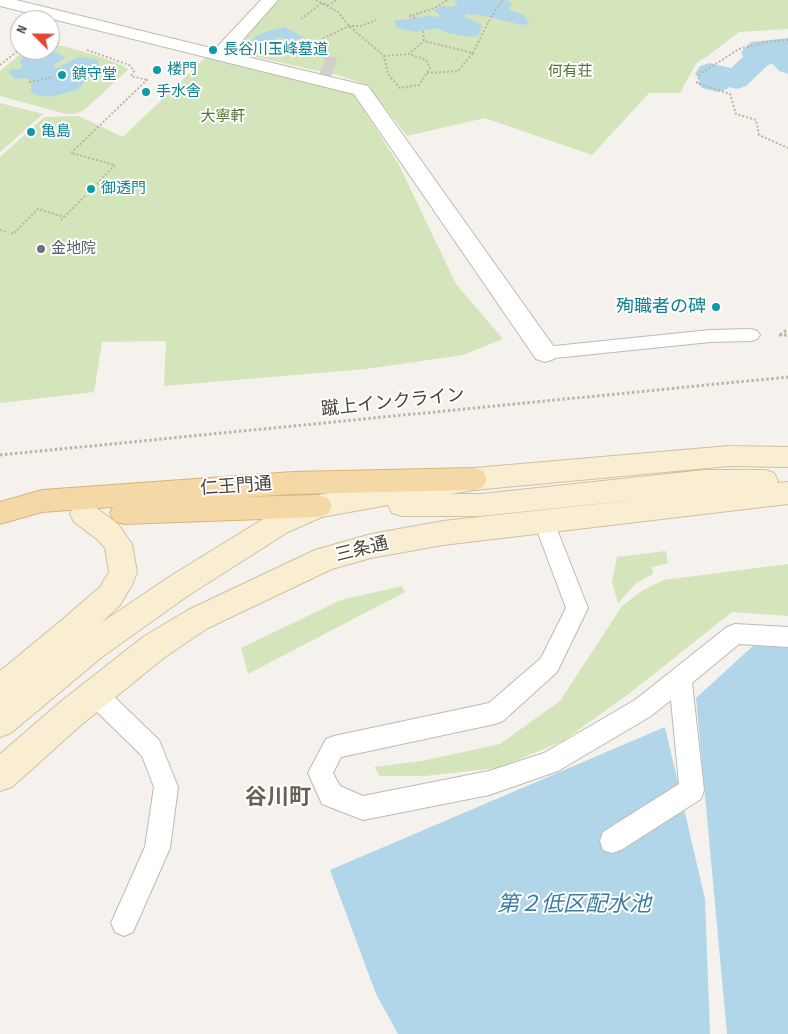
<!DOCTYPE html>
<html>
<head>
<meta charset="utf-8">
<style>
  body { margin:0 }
  #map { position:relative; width:788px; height:1034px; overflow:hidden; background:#f5f2ed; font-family:"Sofia Sans Condensed",sans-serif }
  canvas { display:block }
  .north { position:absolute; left:10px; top:10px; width:50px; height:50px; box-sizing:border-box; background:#fff; border:1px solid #b6b4b1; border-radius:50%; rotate:293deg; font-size:14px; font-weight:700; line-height:20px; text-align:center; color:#49433b }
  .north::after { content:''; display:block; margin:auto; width:18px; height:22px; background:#e34636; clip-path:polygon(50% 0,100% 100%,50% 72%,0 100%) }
</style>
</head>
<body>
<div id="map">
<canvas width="788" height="1034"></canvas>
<div class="north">N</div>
</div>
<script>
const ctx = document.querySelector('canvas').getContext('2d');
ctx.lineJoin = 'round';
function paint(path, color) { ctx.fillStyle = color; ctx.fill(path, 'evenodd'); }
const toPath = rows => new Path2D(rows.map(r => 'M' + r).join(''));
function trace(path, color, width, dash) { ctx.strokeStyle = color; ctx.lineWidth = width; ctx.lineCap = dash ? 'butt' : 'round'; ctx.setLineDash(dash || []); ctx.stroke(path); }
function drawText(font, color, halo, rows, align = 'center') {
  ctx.font = font + ' "Sofia Sans Condensed","Noto Sans JP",sans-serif'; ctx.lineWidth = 4; ctx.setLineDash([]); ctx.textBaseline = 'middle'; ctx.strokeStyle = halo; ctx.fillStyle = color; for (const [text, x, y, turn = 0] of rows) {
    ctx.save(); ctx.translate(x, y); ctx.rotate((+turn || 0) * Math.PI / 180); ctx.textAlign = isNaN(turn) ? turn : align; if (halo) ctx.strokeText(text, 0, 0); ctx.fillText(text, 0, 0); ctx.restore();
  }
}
paint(toPath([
  [276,0,788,0,788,29,739,32,705,58,697,62,680,93,649,93,592,155,485,118,407,136,367,85,341,76,229,51],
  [50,45,63,46,95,55,119,64,128,69,127,71,83,111,75,114,66,114,0,96,0,71,25,50,50,50],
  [207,56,353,93,399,165,456,284,503,339,463,355,366,369,164,386,166,341,102,342,94,392,0,403,0,157,44,117,79,116,123,137],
  [0,103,43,114,0,152],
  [666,551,668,563,652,567,653,574,636,583,618,603,612,582,617,557],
  [788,564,788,616,732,612,630,693,563,741,498,768,425,776,380,776,374,767,422,761,500,744,560,701,622,606,643,590,664,580],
  [402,586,405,592,248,674,241,648,341,600]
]), '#d4e4bb');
paint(toPath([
  [453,0,506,0,512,3,509,10,522,14,530,23,521,25,485,16,466,14,465,17,482,25,479,35,469,37,448,33,436,28,415,32,405,30,396,27,394,21,428,16,443,17,434,11,441,6,454,7,458,3],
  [284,27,304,37,291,42,280,37,261,46,252,41,254,37,265,32],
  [40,50,58,53,65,58,54,65,54,68,58,68,76,58,84,57,98,60,99,68,77,90,49,97,36,95,31,92,31,80,23,78,16,79,8,72,12,69,20,69,23,66,19,61,32,51],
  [754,645,788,648,788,1034,727,1034,696,698],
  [665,727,705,899,710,1034,398,1034,376,994,330,870]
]), '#b1d6ea');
paint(toPath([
  [788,38,788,74,779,71,773,64,768,65,746,86,737,89,729,87,727,89,718,92,702,88,698,83,700,80,695,74,700,66,709,63,731,68,743,57,741,52,751,42,788,38]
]), '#b1d6ea');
trace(toPath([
  [323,64,334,68]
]), '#d3cfc9', 19, [19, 9]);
const service = toPath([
  [751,329,757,331,760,335,757,339,751,341,710,342,545,359,539,357,536,353,539,349,545,347,710,330,751,329],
  [544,514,551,516,554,522,588,608,557,672,503,721,495,724,341,757,333,773,340,786,363,796,489,771,544,753,635,700,727,627,735,624,788,627,788,647,739,644,692,683,704,790,701,799,621,850,612,853,603,850,600,841,603,832,679,784,671,700,651,716,558,771,489,795,363,820,322,804,308,773,326,739,334,736,489,703,541,658,566,608,534,522,537,516,544,514],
  [95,683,103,686,159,740,178,787,170,848,133,932,124,936,115,932,111,923,145,847,154,787,142,756,87,702,84,694,87,686,95,683]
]);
const minor = toPath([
  [0,0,16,0,215,49,261,0,278,0,231,53,368,86,554,347,557,353,554,359,545,362,536,359,354,94,0,6,0,0]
]);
const secondary = toPath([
  [729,446,788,447,788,467,729,466,474,490,451,494,481,494,705,470,765,470,774,473,778,481,777,483,788,482,788,504,443,545,371,558,332,569,208,628,165,657,81,725,12,787,0,791,0,754,59,703,143,637,188,610,315,550,371,534,443,521,643,499,481,516,402,516,392,513,388,505,322,517,288,532,189,595,102,657,11,733,0,737,0,671,63,619,100,587,109,572,105,548,98,540,74,522,70,514,74,506,84,503,94,506,118,524,132,544,137,572,132,585,120,605,101,623,169,577,268,516,318,495,474,468,729,446]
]);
const primary = toPath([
  [474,468,483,471,487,479,483,487,474,490,293,494,243,497,318,495,328,498,332,506,328,514,318,517,124,524,114,521,110,513,113,507,42,512,0,524,0,502,42,490,293,472,474,468]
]);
trace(service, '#bfb9b0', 2);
trace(minor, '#bfb9b0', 2);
trace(secondary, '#cfc1a2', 2);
trace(primary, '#d8b578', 2);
trace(toPath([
  [316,0,338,12,349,26,384,56,388,74,400,88,419,85,430,68,426,60,409,54],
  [415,18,410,16,435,8,447,0],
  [301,19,322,3,329,5,337,0],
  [423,31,424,41,473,53,491,17,503,0],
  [788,40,767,42,739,49,700,74,697,83,730,94,736,114,756,120,759,135,788,148],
  [50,42,59,43],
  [87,50,129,65,134,71,131,76,147,80],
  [303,51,307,46,349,26,361,26,376,20],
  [384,56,409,54,424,41],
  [0,65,20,49],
  [427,73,458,71,473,53],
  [29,82,53,77],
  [97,184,115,165,71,153,149,78],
  [61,220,86,195],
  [0,230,7,232],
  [11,233,13,234,38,209,64,217]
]), '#c0b4a3', 2, [2, 2]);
trace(toPath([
  [779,335,788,335],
  [780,335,788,329],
  [0,455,788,377]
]), '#c0b4a3', 3, [2.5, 2.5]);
paint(service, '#fff');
paint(minor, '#fff');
paint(secondary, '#f9eed2');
paint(primary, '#f4d9a7');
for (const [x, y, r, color] of [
  [213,50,5,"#0f9aa8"],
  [157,70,5,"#0f9aa8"],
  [62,75,5,"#0f9aa8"],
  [146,92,5,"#0f9aa8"],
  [31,132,5,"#0f9aa8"],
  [91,189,5,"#0f9aa8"],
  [41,249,5,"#6b7280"],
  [716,307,5,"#0f9aa8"]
]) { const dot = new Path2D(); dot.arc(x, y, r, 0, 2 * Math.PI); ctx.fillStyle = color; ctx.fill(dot); trace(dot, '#fff', 2); }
drawText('15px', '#0d838f', '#fff', [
  ["長谷川玉峰墓道",223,50],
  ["楼門",167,70],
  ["鎮守堂",72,75],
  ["手水舎",156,92],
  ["亀島",41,132],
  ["御透門",101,189]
], 'left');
drawText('15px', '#507533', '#fff', [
  ["何有荘",570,72],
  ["大寧軒",223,117]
]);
drawText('15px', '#5b616d', '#fff', [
  ["金地院",51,249]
], 'left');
drawText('18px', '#0d838f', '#fff', [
  ["殉職者の碑",706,307]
], 'right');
drawText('18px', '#49433b', '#fff', [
  ["蹴上インクライン",393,403,-6],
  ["仁王門通",236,487,-4],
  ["三条通",362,550,-14]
]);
drawText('bold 22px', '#6a6053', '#fff', [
  ["谷川町",278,798]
]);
drawText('italic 22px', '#3d7da2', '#fff', [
  ["第２低区配水池",574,905]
]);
</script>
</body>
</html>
